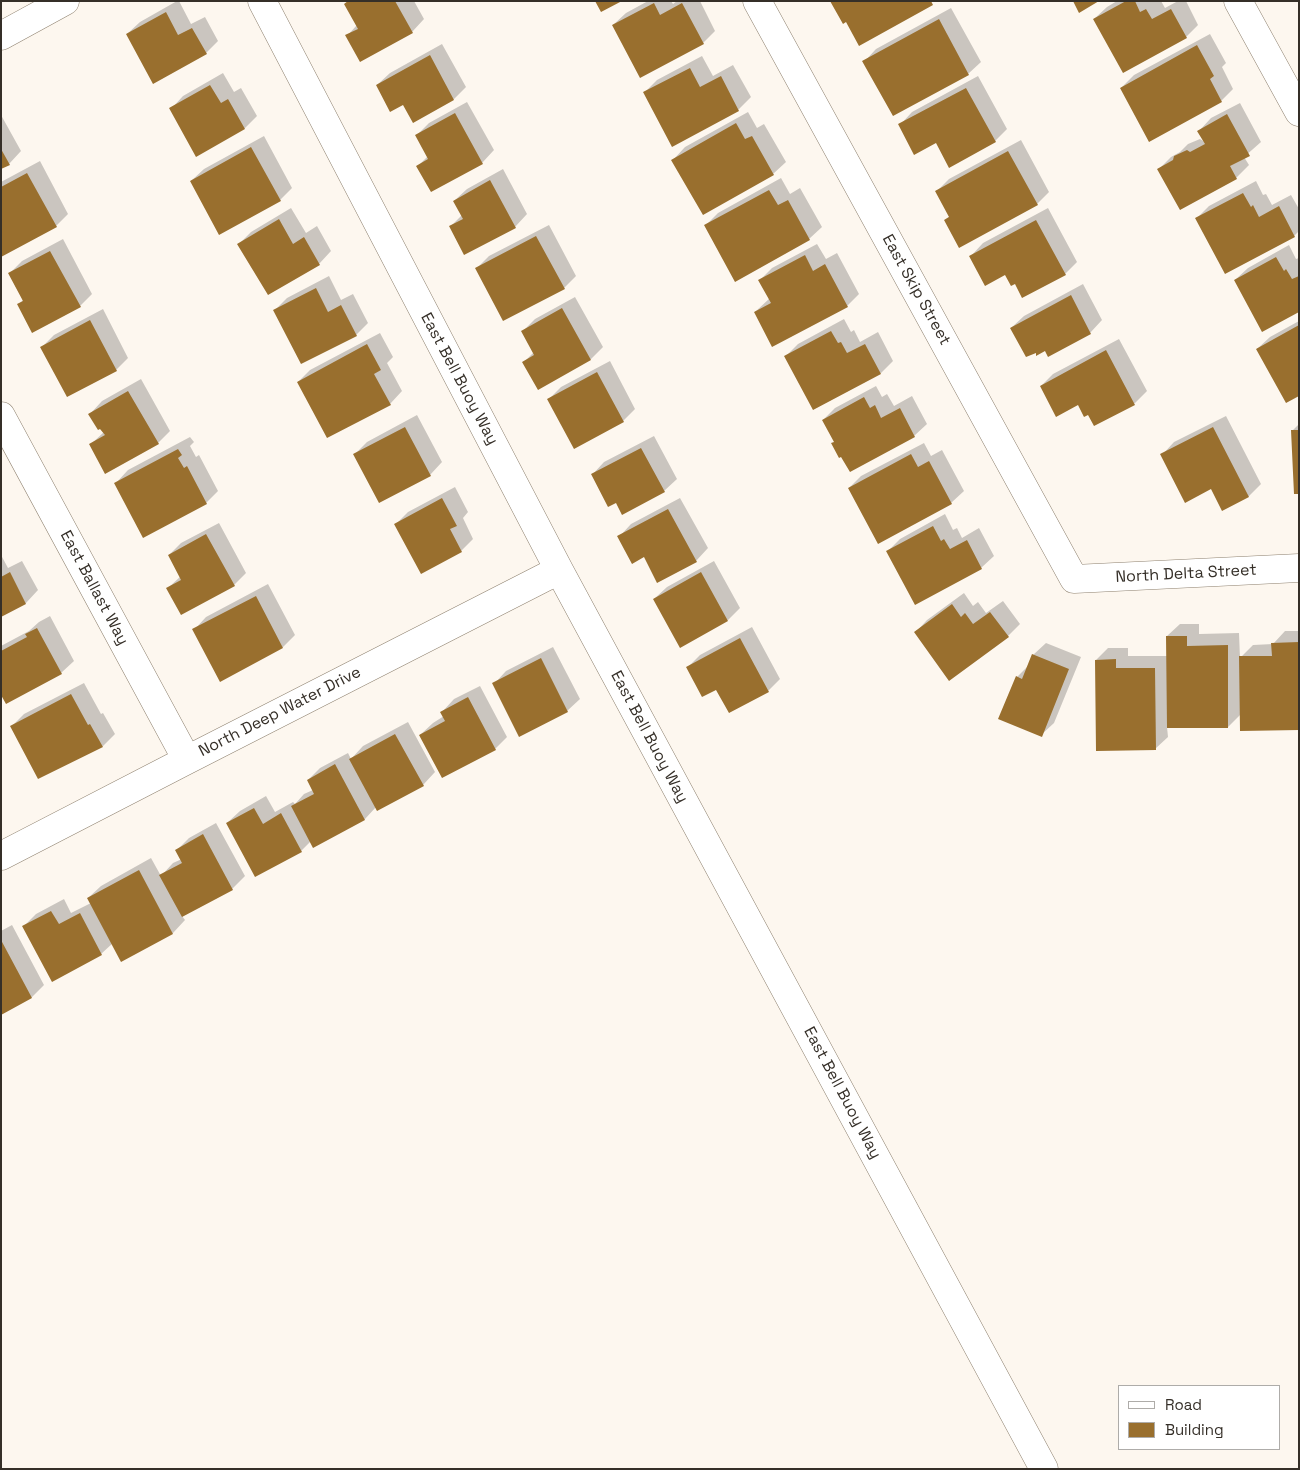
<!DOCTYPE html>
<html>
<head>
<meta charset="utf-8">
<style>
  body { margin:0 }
  #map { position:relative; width:1300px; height:1470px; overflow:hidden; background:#fdf7ef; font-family:"Space Grotesk",sans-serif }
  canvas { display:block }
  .frame { position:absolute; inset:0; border:2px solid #352f28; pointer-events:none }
  .legend { position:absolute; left:1118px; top:1385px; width:162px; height:65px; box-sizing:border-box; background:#fff; border:1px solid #aeaca9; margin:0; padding:6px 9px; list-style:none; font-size:15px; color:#352f28 }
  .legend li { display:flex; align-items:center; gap:10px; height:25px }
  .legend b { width:25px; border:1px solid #aeaca9 }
</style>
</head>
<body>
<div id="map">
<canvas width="1300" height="1470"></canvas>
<div class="frame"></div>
<ul class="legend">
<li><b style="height:6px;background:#fff"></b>Road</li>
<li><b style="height:14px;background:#996f2e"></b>Building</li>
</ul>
</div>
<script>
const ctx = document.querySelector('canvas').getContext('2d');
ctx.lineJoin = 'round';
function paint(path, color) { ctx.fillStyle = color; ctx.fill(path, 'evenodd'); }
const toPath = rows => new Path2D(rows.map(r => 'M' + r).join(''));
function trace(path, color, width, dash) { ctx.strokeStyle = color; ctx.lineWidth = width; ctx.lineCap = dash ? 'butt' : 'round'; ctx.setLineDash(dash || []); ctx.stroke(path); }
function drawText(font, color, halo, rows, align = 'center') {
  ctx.font = font + ' "Space Grotesk",sans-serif'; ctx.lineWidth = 5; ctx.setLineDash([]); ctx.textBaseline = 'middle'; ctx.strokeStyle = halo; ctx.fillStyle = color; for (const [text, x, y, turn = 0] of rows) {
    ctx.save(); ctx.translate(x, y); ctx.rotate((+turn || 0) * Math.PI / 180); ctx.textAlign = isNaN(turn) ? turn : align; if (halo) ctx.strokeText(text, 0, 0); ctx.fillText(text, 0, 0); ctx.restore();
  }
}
paint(toPath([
  [177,1,179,1,191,24,205,17,218,41,206,53,127,34,140,22],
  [348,1,414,1,424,19,412,32,347,36,357,25],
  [648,1,671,1,673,4,677,1,700,1,715,31,703,43,613,25,626,13],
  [1117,1,1161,1,1165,8,1178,1,1186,1,1198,25,1186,37,1094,19,1107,7],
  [951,8,981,62,968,74,864,62,876,49],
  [1210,34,1226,63,1222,67,1233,89,1221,101,1121,88,1134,75],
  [442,44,466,87,454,99,413,121,403,103,377,85,390,73],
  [702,56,713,76,733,65,751,97,738,110,673,145,645,92,657,80],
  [223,73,234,92,241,88,257,116,245,128,197,155,171,109,183,96],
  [978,76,1007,129,995,141,936,141,900,125,912,112],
  [467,102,494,150,482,163,418,166,428,156,417,135,429,123],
  [1240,103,1261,142,1244,157,1249,165,1236,178,1181,208,1159,169,1171,157,1180,152,1188,144,1200,139,1205,142,1199,131,1211,118],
  [748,112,757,128,764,124,786,162,773,174,673,160,685,147],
  [1,115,21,151,9,164,1,168],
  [264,136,292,188,280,200,191,181,204,169],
  [1021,140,1049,192,1037,204,945,220,950,216,937,191,949,179],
  [40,161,68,214,56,226,1,256,1,182],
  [503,169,527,214,515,227,450,227,462,215,454,201,467,189],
  [781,178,790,194,800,188,822,227,809,239,735,280,705,226,718,213],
  [1256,181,1263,195,1266,194,1272,205,1291,195,1299,209,1299,231,1294,236,1225,272,1197,218,1209,206],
  [291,208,306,233,317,226,331,251,319,264,239,244,251,232],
  [1048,208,1077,262,1065,274,1015,282,1005,273,971,256,983,243],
  [549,225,576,276,564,288,477,268,489,256],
  [63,239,92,294,80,306,18,305,23,300,9,274,22,261],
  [817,244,826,259,837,253,859,294,847,306,755,312,770,298,760,280,772,268],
  [1289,245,1296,259,1299,258,1299,310,1235,280,1248,268],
  [329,276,341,300,353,294,368,323,356,335,275,310,287,298],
  [1083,284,1102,320,1090,333,1045,350,1036,351,1011,328,1024,316],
  [575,297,603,347,591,359,524,362,534,352,523,331,535,319],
  [103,309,128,358,116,370,42,347,54,335],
  [844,319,851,332,854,330,860,342,878,332,893,361,881,373,814,409,785,357,798,344],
  [1299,321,1299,395,1257,349,1270,337],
  [380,333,393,357,387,363,402,391,390,404,298,382,310,370],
  [1119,339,1147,391,1135,403,1095,425,1088,413,1078,404,1041,386,1053,374],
  [610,361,635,409,623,421,548,400,561,387],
  [141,379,170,431,158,443,90,445,104,432,90,414,102,401],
  [876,386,882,397,887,394,894,406,912,396,927,424,914,436,823,420,835,408],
  [417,415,442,462,430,475,355,454,367,442],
  [1226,416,1261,484,1249,496,1222,510,1211,488,1162,455,1174,442],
  [1299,424,1299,493,1293,430],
  [654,436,677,479,664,491,616,501,592,475,604,462],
  [190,437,194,442,190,446,196,457,199,455,218,491,206,503,116,483,128,470],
  [924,443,931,456,942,450,964,491,951,503,849,488,861,476],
  [455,487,468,512,463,518,473,539,461,551,396,524,408,512],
  [680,498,708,548,696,561,644,556,619,537,631,524],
  [945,514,953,530,957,528,962,538,979,528,994,556,981,568,915,603,888,551,900,539],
  [219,523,246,573,234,585,168,588,181,576,169,555,181,543],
  [1,555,8,568,22,561,38,590,26,603,1,616],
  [714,561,740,608,728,620,654,599,667,587],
  [268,584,295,635,283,647,221,680,194,630,206,617],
  [964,593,973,606,978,602,986,613,1003,601,1020,624,1008,636,915,633,927,620],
  [50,616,74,661,61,673,1,692,1,646,29,631,39,622],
  [1180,624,1199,624,1199,634,1239,633,1240,658,1253,645,1273,644,1285,631,1299,631,1299,729,1241,714,1228,727,1167,727,1168,737,1155,749,1096,660,1108,648,1128,648,1128,656,1168,656,1167,636],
  [752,627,780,679,768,691,688,667,700,655],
  [1046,643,1081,657,1054,723,1041,735,1017,677,1030,664,1033,655],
  [553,647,580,699,567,711,494,684,506,671],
  [84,683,101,714,103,713,115,734,103,746,11,727,24,714],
  [480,686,507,737,495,749,420,735,433,723,444,716,442,712,454,699],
  [408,722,435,772,423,785,376,807,365,819,314,846,311,841,301,851,227,823,240,811,266,796,275,812,293,802,295,804,304,794,313,790,308,780,320,768,348,753,351,759,363,746],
  [216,823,245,876,232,889,182,916,185,920,173,933,122,960,113,943,101,954,24,926,36,914,64,899,71,913,91,903,88,898,101,886,151,858,161,876,173,863,182,859,177,850,189,838],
  [12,925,44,985,32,997,1,1013,1,931]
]), '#0003');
paint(toPath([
  [348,1,395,1,413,33,360,62,345,35,358,29,344,4],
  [595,1,622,1,601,12],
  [830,1,931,1,933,5,859,46,846,22,843,24],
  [1073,1,1099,1,1079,13],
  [1126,1,1135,1,1140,12,1146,9,1152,19,1171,9,1187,38,1123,73,1093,19],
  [654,3,660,15,682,3,704,44,640,78,612,25],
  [166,12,178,35,192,28,207,54,153,84,126,34],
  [939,19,969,75,893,116,862,61],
  [1197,45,1214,76,1210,79,1222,102,1149,142,1120,88],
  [430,55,454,100,413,123,403,105,390,112,376,85],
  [690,68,700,87,721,76,739,111,672,147,643,92],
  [210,85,221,103,228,99,245,129,196,157,169,108],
  [966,88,996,142,949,168,936,143,914,155,898,124],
  [455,113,483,164,431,192,416,166,428,159,415,135],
  [1227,114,1250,156,1230,166,1237,179,1180,210,1157,169,1173,160,1174,156,1187,150,1190,152,1205,144,1197,131],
  [736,123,745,139,752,136,774,175,703,215,671,160],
  [251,147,281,201,219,235,190,181],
  [1,149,10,165,1,169],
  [1008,151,1038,205,959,248,944,220,949,217,935,191],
  [27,173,57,227,1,257,1,187],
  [490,180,516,228,464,255,449,226,463,219,453,201],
  [769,190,778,205,788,200,810,240,735,282,704,225],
  [1243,193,1251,207,1253,205,1259,217,1279,206,1295,237,1225,274,1195,218],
  [279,219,293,244,304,237,320,265,268,295,237,244],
  [1036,220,1066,275,1022,298,1015,284,1011,286,1005,275,985,286,969,256],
  [536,236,565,289,503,321,475,268],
  [50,251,81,307,32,333,17,304,23,301,8,273],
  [805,255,813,271,825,264,848,307,772,347,754,312,771,303,758,280],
  [1276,257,1284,271,1286,269,1292,279,1299,276,1299,312,1262,332,1234,280],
  [316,288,328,312,341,305,357,336,301,364,273,310],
  [1071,295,1091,334,1048,357,1045,351,1036,356,1036,353,1026,357,1010,328],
  [562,308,591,360,538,390,522,362,534,355,521,331],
  [90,320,117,371,67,397,40,347],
  [1299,325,1299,396,1286,403,1256,349],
  [831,331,838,343,841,342,847,353,865,344,881,374,813,410,784,356],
  [367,344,381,370,374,374,391,405,327,438,297,382],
  [1106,350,1135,405,1094,426,1088,415,1084,417,1078,405,1056,417,1040,386],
  [597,372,624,422,574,449,547,399],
  [128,391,159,444,105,474,89,444,105,435,100,429,98,430,88,414],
  [864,397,870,408,875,405,881,418,900,408,915,437,850,472,841,457,839,458,831,443,834,442,822,420],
  [405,427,431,476,379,503,353,454],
  [1213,427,1249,497,1222,511,1211,489,1185,503,1160,454],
  [1291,430,1299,430,1299,494,1294,494],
  [641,448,665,492,622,515,616,503,608,507,591,474],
  [178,449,182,455,178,458,184,468,187,466,207,504,143,538,114,483],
  [911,454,918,467,929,461,952,504,878,544,848,488],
  [442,498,457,526,450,529,462,552,421,574,394,524],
  [668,509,697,562,657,583,644,557,632,564,617,536],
  [933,526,941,541,944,539,950,549,967,540,982,569,915,605,886,551],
  [206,534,235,586,181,615,166,588,181,580,168,555],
  [10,572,26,604,1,617,1,577],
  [701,572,728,621,680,648,653,599],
  [256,596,283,648,220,682,192,629],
  [952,604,961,617,965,613,973,624,990,612,1009,637,949,681,914,632],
  [37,628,62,674,6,704,1,695,1,651,27,637,25,634],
  [1166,636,1187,636,1187,646,1228,645,1228,728,1167,728],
  [740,638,769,692,729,713,716,690,702,697,686,667],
  [1299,642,1299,730,1240,731,1239,656,1272,656,1271,643],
  [1032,654,1069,669,1042,737,998,719,1016,676,1022,679],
  [541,658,568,712,519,737,492,683],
  [1116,659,1116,668,1155,668,1156,750,1096,751,1095,660],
  [71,694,88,725,90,724,103,747,38,779,10,726],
  [468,697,496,750,442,778,419,735,445,721,440,712],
  [395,734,424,786,377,811,349,759],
  [335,764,365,820,313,848,291,806,314,794,307,780],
  [254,808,263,824,281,813,302,852,255,877,226,823],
  [203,834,233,890,182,917,159,875,182,863,175,850],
  [139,870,173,934,121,962,87,898],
  [51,911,59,924,80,913,102,955,52,982,22,926],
  [1,940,32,998,1,1015]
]), '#996f2e');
const minor = toPath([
  [262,1,559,570,1044,1469],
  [757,1,1074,579,1299,568],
  [1238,1,1299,112],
  [1,36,65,1],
  [1,416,187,760],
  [1,856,187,760,559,570]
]);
trace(minor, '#8e816f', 29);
trace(minor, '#fff', 28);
drawText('16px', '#352f28', '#fff', [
  ["East Skip Street",916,290,61],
  ["East Bell Buoy Way",459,379,62],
  ["North Delta Street",1186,574,-3],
  ["East Ballast Way",94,588,62],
  ["North Deep Water Drive",280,712,-27],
  ["East Bell Buoy Way",649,737,62],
  ["East Bell Buoy Way",842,1093,62]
]);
</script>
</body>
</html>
